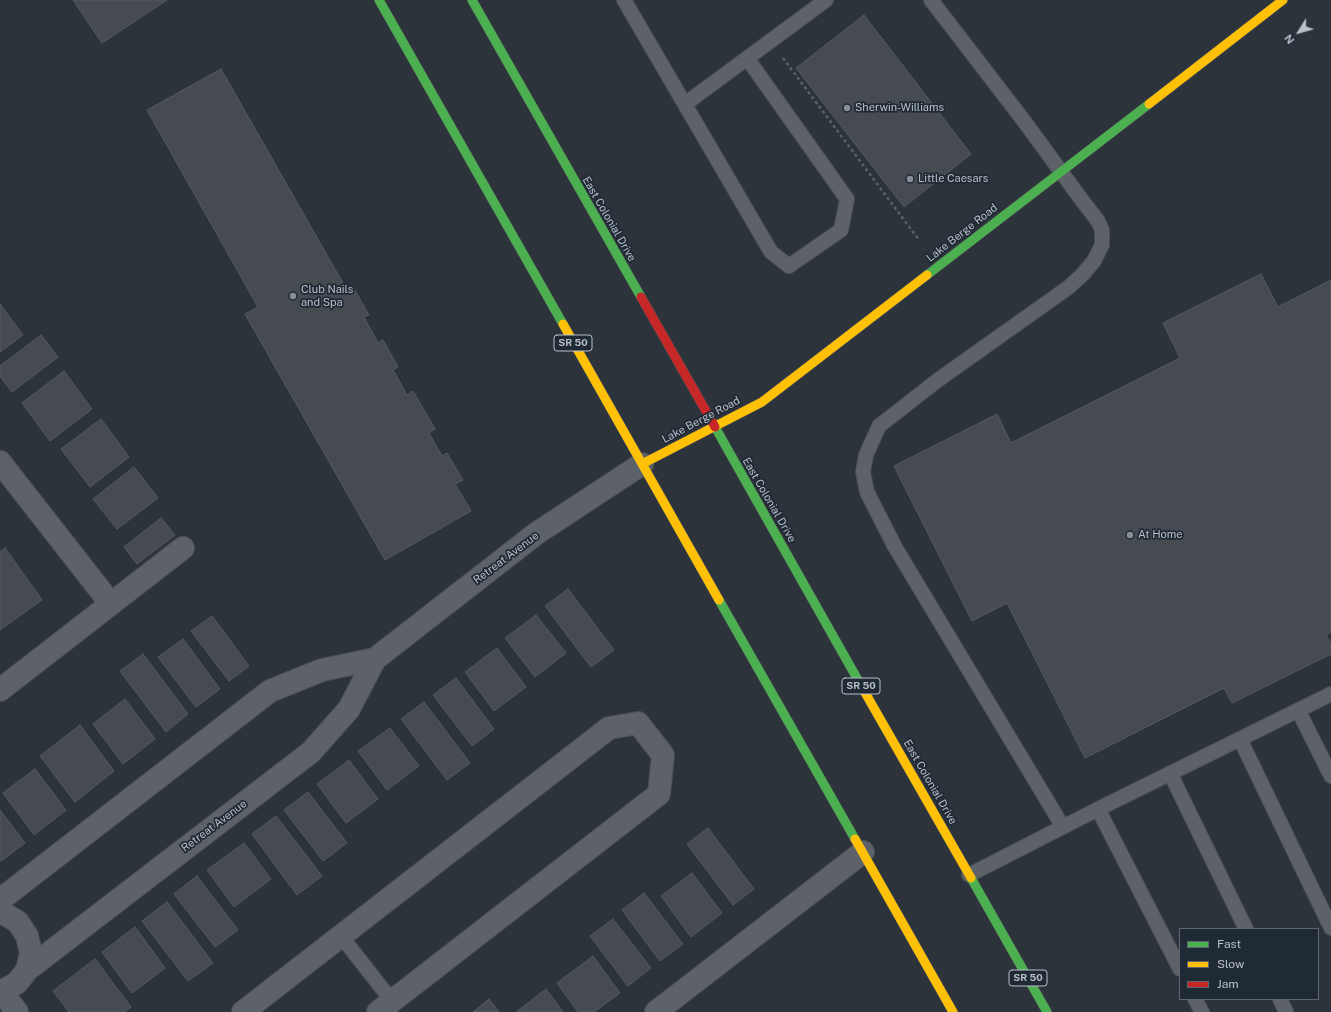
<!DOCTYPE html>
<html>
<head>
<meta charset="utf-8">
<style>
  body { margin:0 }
  #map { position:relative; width:1331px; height:1012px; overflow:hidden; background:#2d333a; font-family:"Public Sans",sans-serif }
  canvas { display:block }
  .legend { position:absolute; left:1179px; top:928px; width:140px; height:72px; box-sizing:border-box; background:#202a35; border:1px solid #5d6671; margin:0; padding:5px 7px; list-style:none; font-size:12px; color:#b8c0ca }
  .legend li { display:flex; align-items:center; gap:8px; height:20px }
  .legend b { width:20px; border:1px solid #5d6671 }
  .north { position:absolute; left:1279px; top:12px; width:40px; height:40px; -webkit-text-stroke:3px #202a35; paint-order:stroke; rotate:233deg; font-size:11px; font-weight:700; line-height:16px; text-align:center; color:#b8c0ca }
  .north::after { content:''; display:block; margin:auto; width:14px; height:18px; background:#b8c0ca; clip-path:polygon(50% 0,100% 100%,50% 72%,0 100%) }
</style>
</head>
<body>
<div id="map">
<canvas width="1331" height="1012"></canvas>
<ul class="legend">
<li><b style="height:5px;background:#4caf50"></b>Fast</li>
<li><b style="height:5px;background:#ffc107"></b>Slow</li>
<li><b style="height:5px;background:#c62828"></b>Jam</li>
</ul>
<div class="north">N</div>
</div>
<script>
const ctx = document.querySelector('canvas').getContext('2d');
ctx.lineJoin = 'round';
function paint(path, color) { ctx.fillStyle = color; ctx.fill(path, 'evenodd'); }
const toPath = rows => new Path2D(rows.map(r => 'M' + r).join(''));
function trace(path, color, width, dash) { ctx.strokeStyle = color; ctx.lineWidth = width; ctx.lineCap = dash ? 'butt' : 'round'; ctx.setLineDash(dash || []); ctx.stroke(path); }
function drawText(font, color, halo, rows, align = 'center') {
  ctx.font = font + ' "Public Sans",sans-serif'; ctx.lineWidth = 3.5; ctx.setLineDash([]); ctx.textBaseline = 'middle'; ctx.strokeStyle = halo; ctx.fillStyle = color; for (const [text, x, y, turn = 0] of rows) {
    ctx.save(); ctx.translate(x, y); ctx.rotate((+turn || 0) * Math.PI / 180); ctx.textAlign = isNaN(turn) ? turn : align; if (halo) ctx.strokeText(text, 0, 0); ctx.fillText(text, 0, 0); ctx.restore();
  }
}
const building = toPath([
  [73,0,167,0,102,43,73,0],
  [864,15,971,154,904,207,796,68,864,15],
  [221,69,348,292,354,289,369,315,364,317,378,343,383,340,398,367,393,370,407,395,413,391,435,429,429,433,442,456,447,453,463,480,455,484,471,511,385,560,245,314,258,307,147,110,221,69],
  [1261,274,1278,307,1331,280,1331,632,1326,635,1331,644,1331,654,1232,703,1224,688,1085,758,1007,603,972,621,894,466,997,414,1011,443,1180,358,1163,323,1261,274],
  [0,304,23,335,0,352,0,304],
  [41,335,58,357,12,392,0,376,0,366,41,335],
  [64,371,92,409,50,441,22,403,64,371],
  [101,419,129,457,90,487,61,449,101,419],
  [134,467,158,498,117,529,93,499,134,467],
  [161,518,175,535,137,564,124,547,161,518],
  [5,548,42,600,0,630,0,552,5,548],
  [568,589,614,650,591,667,545,606,568,589],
  [536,615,566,653,535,677,505,638,536,615],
  [212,616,249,666,229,681,191,631,212,616],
  [183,639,220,689,196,707,158,657,183,639],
  [497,648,526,687,494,711,465,672,497,648],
  [143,654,188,714,166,732,120,671,143,654],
  [456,678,494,729,472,746,433,695,456,678],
  [125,699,155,739,123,764,93,724,125,699],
  [424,702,470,763,447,780,401,719,424,702],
  [80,725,114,771,75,802,40,756,80,725],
  [390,728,419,766,387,790,358,751,390,728],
  [349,760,378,799,346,823,317,784,349,760],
  [35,769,66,810,34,835,3,793,35,769],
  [308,792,347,843,323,861,284,810,308,792],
  [0,810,25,843,1,861,0,859,0,810],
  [276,816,322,876,297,895,252,834,276,816],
  [708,828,754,889,733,905,687,844,708,828],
  [244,843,271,879,234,907,207,870,244,843],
  [692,873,722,913,691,937,661,896,692,873],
  [197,876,238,930,215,947,174,894,197,876],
  [644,893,683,944,660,961,622,910,644,893],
  [167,902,213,963,188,981,142,921,167,902],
  [613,919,651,968,628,986,590,936,613,919],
  [135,927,165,968,132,993,102,952,135,927],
  [593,956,620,993,594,1012,578,1012,557,983,593,956],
  [95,959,131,1007,125,1012,69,1012,53,991,95,959],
  [546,989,563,1012,516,1012,546,989],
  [489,999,499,1012,473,1012,489,999]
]);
paint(building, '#464b51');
trace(building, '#555a61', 1);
const lane = toPath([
  [624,0,771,252,789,266,841,230,847,199,747,58],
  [931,0,1024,121,1081,199,1098,221,1102,230,1102,245,1094,261,1083,274,1069,287,938,380,879,426,866,455,863,472,867,492,895,547,1063,827],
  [685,104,826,0],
  [1298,710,1331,776],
  [1240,739,1331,928],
  [1170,773,1246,929],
  [1098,809,1331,694],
  [969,875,1098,809,1180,969],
  [341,936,392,1001],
  [1195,999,1202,1012],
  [1280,999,1286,1012]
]);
const street = toPath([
  [0,462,111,604],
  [0,690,183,548],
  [0,900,270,691,322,670,375,659],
  [0,912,3,913,18,922,27,936,31,953,27,970,17,983,0,992],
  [27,970,311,752,349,709,375,659,537,533,642,464],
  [2,992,17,1012],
  [243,1012,609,728,638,723,663,755,659,794,378,1012],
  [656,1012,863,852]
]);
const fast = toPath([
  [379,0,563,324],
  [472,0,641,297],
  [927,275,1149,104],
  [715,427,863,689],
  [719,600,855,839],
  [971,878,1047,1012]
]);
const slow = toPath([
  [1149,104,1283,0],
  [563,324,719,600],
  [642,464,762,402,927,275],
  [863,689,971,878],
  [855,839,953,1012]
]);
const jam = toPath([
  [641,297,715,427]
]);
trace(lane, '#4b4f54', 16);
trace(street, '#4b4f54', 24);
trace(fast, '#4b4f54', 10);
trace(slow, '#4b4f54', 10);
trace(jam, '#4b4f54', 10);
trace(toPath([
  [783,58,919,240]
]), '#5b6165', 2.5, [3, 3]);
trace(lane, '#5d6268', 14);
trace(street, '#5d6268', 22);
trace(fast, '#4caf50', 9);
trace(slow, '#ffc107', 9);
trace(jam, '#c62828', 9);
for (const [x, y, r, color] of [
  [847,108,4,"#878f98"],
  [910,179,4,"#878f98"],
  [293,296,4,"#878f98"],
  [1130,535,4,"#878f98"]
]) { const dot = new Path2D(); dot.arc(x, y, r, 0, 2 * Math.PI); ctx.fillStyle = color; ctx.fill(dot); trace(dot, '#202a35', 1.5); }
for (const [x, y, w] of [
  [573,343,38],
  [861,686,38],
  [1028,978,38]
]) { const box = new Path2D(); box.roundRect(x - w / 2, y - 8, w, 16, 3); ctx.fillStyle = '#202a35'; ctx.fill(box); trace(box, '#b8c0ca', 1); }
drawText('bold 10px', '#b8c0ca', null, [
  ["SR 50",573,343],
  ["SR 50",861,686],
  ["SR 50",1028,978]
]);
drawText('11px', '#b8c0ca', '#202a35', [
  ["Sherwin-Williams",855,108],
  ["Little Caesars",918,179],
  ["Club Nails",301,290],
  ["and Spa",301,303],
  ["At Home",1138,535]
], 'left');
drawText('11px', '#b8c0ca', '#202a35', [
  ["East Colonial Drive",609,219,60],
  ["Lake Berge Road",962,233,-38],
  ["Lake Berge Road",701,420,-28],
  ["East Colonial Drive",769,500,60],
  ["Retreat Avenue",506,558,-37],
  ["East Colonial Drive",930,782,60],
  ["Retreat Avenue",214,826,-37]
]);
</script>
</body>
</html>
